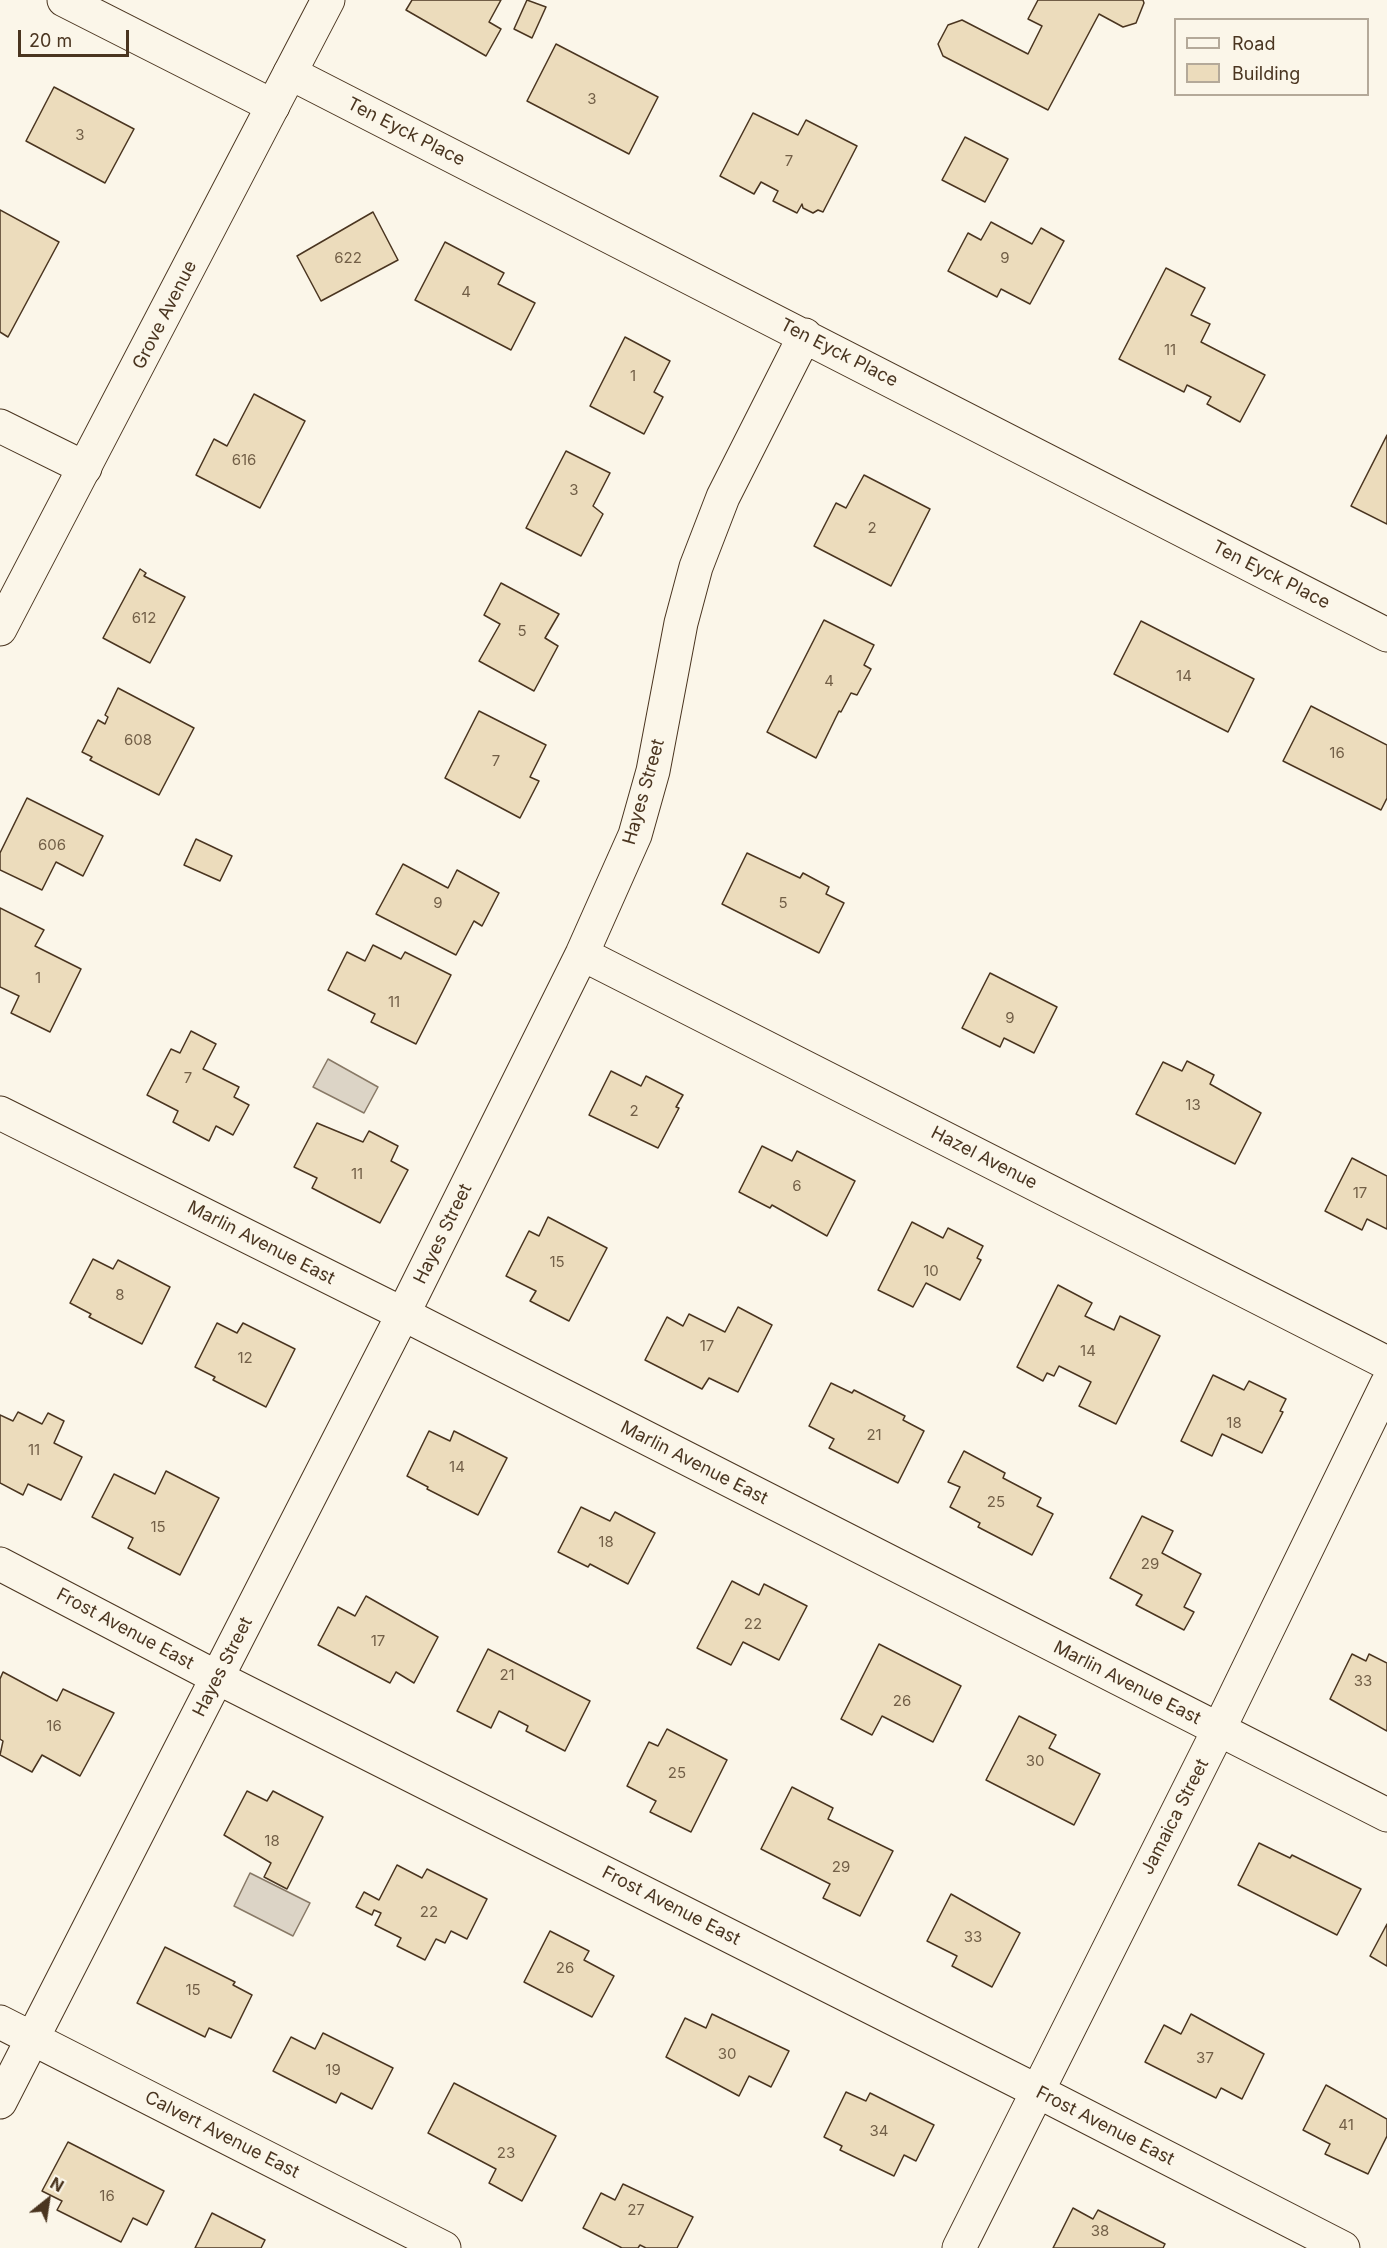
<!DOCTYPE html>
<html>
<head>
<meta charset="utf-8">
<style>
  body { margin:0 }
  #map { position:relative; width:1387px; height:2248px; overflow:hidden; background:#fbf6e9; font-family:Inter,sans-serif }
  canvas { display:block }
  .legend { position:absolute; left:1174px; top:18px; width:195px; height:78px; box-sizing:border-box; background:#fbf6e9; border:2px solid #b4a999; margin:0; padding:8px 10px; list-style:none; font-size:18px; color:#4a3520 }
  .legend li { display:flex; align-items:center; gap:12px; height:30px }
  .legend b { width:30px; border:2px solid #b4a999 }
  .north { position:absolute; left:18px; top:2170px; width:60px; height:60px; -webkit-text-stroke:4px #fbf6e9; paint-order:stroke; rotate:30deg; font-size:16px; font-weight:700; line-height:24px; text-align:center; color:#4a3520 }
  .north::after { content:''; display:block; margin:auto; width:21px; height:27px; background:#4a3520; clip-path:polygon(50% 0,100% 100%,50% 72%,0 100%) }
  .scale { position:absolute; left:18px; top:30px; width:111px; height:27px; box-sizing:border-box; border:3px solid #4a3520; border-top:0; padding-left:8px; font-size:18px; line-height:21px; white-space:nowrap; color:#4a3520; -webkit-text-stroke:4px #fbf6e9; paint-order:stroke }
</style>
</head>
<body>
<div id="map">
<canvas width="1387" height="2248"></canvas>
<ul class="legend">
<li><b style="height:8px;background:#fbf6e9"></b>Road</li>
<li><b style="height:16px;background:#ecdcbc"></b>Building</li>
</ul>
<div class="north">N</div>
<div class="scale">20 m</div>
</div>
<script>
const ctx = document.querySelector('canvas').getContext('2d');
ctx.lineJoin = 'round';
function paint(path, color) { ctx.fillStyle = color; ctx.fill(path, 'evenodd'); }
const toPath = rows => new Path2D(rows.map(r => 'M' + r).join(''));
function trace(path, color, width, dash) { ctx.strokeStyle = color; ctx.lineWidth = width; ctx.lineCap = dash ? 'butt' : 'round'; ctx.setLineDash(dash || []); ctx.stroke(path); }
function drawText(font, color, halo, rows, align = 'center') {
  ctx.font = font + ' Inter,sans-serif'; ctx.lineWidth = 4.5; ctx.setLineDash([]); ctx.textBaseline = 'middle'; ctx.strokeStyle = halo; ctx.fillStyle = color; for (const [text, x, y, turn = 0] of rows) {
    ctx.save(); ctx.translate(x, y); ctx.rotate((+turn || 0) * Math.PI / 180); ctx.textAlign = isNaN(turn) ? turn : align; if (halo) ctx.strokeText(text, 0, 0); ctx.fillText(text, 0, 0); ctx.restore();
  }
}
const water = toPath([
  [328,1059,378,1087,364,1113,313,1087,328,1059],
  [250,1873,310,1903,293,1936,234,1906,250,1873]
]);
paint(water, '#dcd4c6');
trace(water, '#887966', 1.5);
const building = toPath([
  [412,0,501,0,489,22,501,29,486,56,406,10,412,0],
  [527,0,546,7,532,38,514,29,527,0],
  [1038,0,1143,0,1144,3,1136,23,1123,27,1099,14,1048,110,943,56,938,44,948,25,962,20,1028,54,1042,26,1028,19,1038,0],
  [556,44,658,97,629,154,527,101,556,44],
  [54,87,134,129,105,183,26,141,54,87],
  [753,113,798,135,806,120,857,146,823,212,818,210,813,213,803,208,802,204,797,213,773,201,778,191,761,182,754,194,720,176,753,113],
  [965,137,1008,159,985,202,942,180,965,137],
  [0,210,59,242,8,337,0,332,0,210],
  [373,212,398,260,321,301,297,256,373,212],
  [991,222,1032,244,1041,228,1064,241,1030,304,1001,289,997,297,948,271,968,233,981,240,991,222],
  [445,242,504,273,498,284,535,303,511,350,415,300,445,242],
  [1166,268,1205,288,1191,315,1210,324,1201,342,1265,375,1240,422,1207,404,1211,397,1187,385,1184,392,1119,359,1166,268],
  [625,337,670,361,654,392,663,397,644,434,590,406,625,337],
  [254,394,305,421,260,508,196,475,214,439,227,446,254,394],
  [1387,435,1387,524,1351,506,1387,435],
  [566,451,610,473,593,506,603,514,581,556,526,528,566,451],
  [864,475,930,509,891,586,814,546,836,503,846,508,864,475],
  [140,569,146,573,144,576,185,597,150,663,103,638,140,569],
  [501,583,559,614,545,638,558,646,534,691,479,661,500,624,484,615,501,583],
  [824,620,874,645,864,665,871,669,857,695,851,693,841,712,839,711,816,758,767,732,824,620],
  [1141,621,1254,679,1228,732,1114,674,1141,621],
  [118,688,194,728,159,795,90,760,92,757,82,752,98,720,105,724,108,717,105,715,118,688],
  [1311,706,1387,745,1387,798,1381,810,1283,761,1311,706],
  [479,711,546,745,530,777,539,781,520,818,445,778,479,711],
  [27,798,103,836,83,876,56,862,42,890,0,870,0,853,27,798],
  [196,839,232,856,220,881,184,865,196,839],
  [747,853,800,878,803,873,829,887,826,894,844,903,819,953,722,904,747,853],
  [403,864,448,888,457,870,499,893,482,926,474,921,456,955,376,914,403,864],
  [0,908,44,930,35,946,81,969,50,1032,11,1013,19,996,0,987,0,908],
  [373,945,401,959,405,952,451,975,416,1044,371,1022,375,1014,328,990,347,952,365,961,373,945],
  [990,973,1057,1007,1034,1053,1004,1038,1000,1047,962,1028,990,973],
  [191,1031,216,1044,203,1069,239,1087,234,1097,249,1105,233,1135,216,1126,209,1141,173,1122,178,1111,147,1095,171,1049,180,1053,191,1031],
  [1187,1061,1214,1075,1210,1084,1261,1113,1235,1164,1136,1114,1163,1062,1182,1071,1187,1061],
  [611,1071,641,1086,646,1076,683,1095,676,1107,679,1108,658,1148,589,1115,611,1071],
  [317,1123,363,1142,369,1131,398,1146,391,1161,408,1170,380,1223,312,1188,317,1178,294,1167,317,1123],
  [762,1146,792,1161,797,1151,855,1181,827,1236,772,1205,770,1208,739,1192,762,1146],
  [1352,1158,1387,1176,1387,1229,1367,1219,1362,1230,1325,1211,1352,1158],
  [548,1217,607,1248,569,1321,530,1301,536,1291,506,1276,529,1231,539,1236,548,1217],
  [912,1222,943,1238,948,1228,983,1246,977,1258,981,1260,960,1300,926,1283,913,1307,878,1290,912,1222],
  [93,1259,113,1269,118,1260,170,1287,142,1344,89,1317,91,1314,70,1303,93,1259],
  [1058,1285,1092,1303,1085,1316,1114,1330,1120,1316,1160,1336,1116,1424,1079,1406,1091,1382,1059,1366,1054,1376,1047,1373,1043,1381,1017,1367,1058,1285],
  [738,1307,772,1325,738,1392,709,1378,702,1389,645,1360,667,1317,683,1326,689,1314,725,1332,738,1307],
  [217,1323,237,1333,243,1323,295,1349,266,1407,213,1380,215,1377,195,1367,217,1323],
  [1213,1375,1244,1390,1249,1381,1286,1399,1280,1411,1283,1412,1262,1453,1222,1434,1212,1456,1181,1441,1213,1375],
  [831,1383,852,1393,854,1390,905,1416,903,1420,924,1431,898,1483,829,1448,834,1439,809,1426,831,1383],
  [18,1412,42,1424,48,1413,64,1421,54,1443,82,1457,61,1500,28,1484,23,1495,0,1483,0,1415,13,1421,18,1412],
  [429,1431,450,1441,454,1431,507,1458,478,1515,427,1489,428,1487,407,1476,429,1431],
  [964,1451,1005,1473,1003,1478,1041,1498,1037,1506,1053,1514,1032,1555,978,1527,980,1523,950,1507,960,1487,948,1482,964,1451],
  [166,1471,219,1498,180,1575,128,1548,133,1538,92,1517,114,1474,155,1494,166,1471],
  [581,1507,610,1521,615,1512,655,1533,628,1584,590,1564,588,1567,558,1552,581,1507],
  [1142,1516,1173,1531,1162,1553,1201,1574,1184,1607,1194,1612,1184,1630,1136,1605,1142,1595,1110,1578,1142,1516],
  [732,1581,759,1595,764,1584,807,1606,779,1660,743,1642,731,1665,697,1648,732,1581],
  [366,1596,438,1637,414,1683,396,1672,390,1683,318,1645,338,1607,355,1616,366,1596],
  [879,1644,961,1686,933,1742,882,1716,872,1735,841,1719,879,1644],
  [488,1649,590,1701,565,1751,526,1731,528,1726,499,1711,491,1728,457,1711,488,1649],
  [1352,1654,1366,1661,1369,1654,1387,1663,1387,1731,1330,1699,1352,1654],
  [3,1672,57,1701,63,1689,114,1713,80,1776,42,1755,32,1772,0,1755,3,1741,0,1739,0,1679,3,1672],
  [1019,1716,1056,1735,1049,1748,1100,1774,1074,1825,986,1780,1019,1716],
  [667,1729,727,1760,691,1832,650,1812,656,1801,627,1786,649,1742,658,1746,667,1729],
  [792,1787,833,1808,828,1819,893,1851,860,1916,823,1898,830,1884,761,1849,792,1787],
  [247,1791,267,1801,273,1791,323,1817,287,1889,264,1877,271,1863,224,1835,247,1791],
  [1259,1843,1290,1858,1292,1855,1361,1889,1337,1935,1238,1885,1259,1843],
  [397,1865,422,1878,427,1869,487,1899,467,1939,451,1931,445,1943,436,1939,425,1960,397,1946,401,1938,375,1925,381,1913,374,1910,372,1915,356,1907,364,1892,379,1900,397,1865],
  [951,1894,1020,1933,992,1987,952,1966,957,1956,927,1941,951,1894],
  [1387,1924,1387,1966,1370,1956,1387,1924],
  [550,1931,589,1951,584,1960,614,1976,592,2017,524,1982,550,1931],
  [165,1947,235,1982,233,1985,252,1995,231,2038,209,2028,205,2037,137,2003,165,1947],
  [712,2014,789,2051,771,2087,749,2076,739,2096,666,2057,685,2018,706,2028,712,2014],
  [1191,2014,1264,2054,1242,2099,1221,2088,1216,2098,1145,2062,1164,2025,1181,2034,1191,2014],
  [323,2033,393,2068,372,2109,341,2093,336,2103,273,2071,291,2037,315,2049,323,2033],
  [454,2083,556,2136,522,2201,489,2183,496,2169,428,2133,454,2083],
  [1326,2085,1387,2119,1387,2136,1368,2174,1325,2154,1330,2144,1303,2130,1326,2085],
  [846,2092,866,2101,870,2093,934,2125,916,2161,904,2155,894,2176,840,2150,842,2146,824,2137,846,2092],
  [68,2142,164,2191,147,2225,133,2218,121,2242,57,2210,62,2201,42,2191,68,2142],
  [623,2184,693,2217,677,2248,646,2248,640,2245,638,2248,622,2248,583,2228,601,2193,615,2200,623,2184],
  [1073,2208,1093,2219,1098,2210,1165,2244,1163,2248,1053,2248,1073,2208],
  [212,2213,265,2240,261,2248,195,2248,212,2213]
]);
paint(building, '#ecdcbc');
trace(building, '#4a3520', 1.5);
const minor = toPath([
  [64,0,273,106],
  [290,73,1387,635],
  [0,426,85,468],
  [582,954,1387,1363],
  [0,1113,403,1314,1387,1815],
  [0,1564,218,1678,1037,2091,1343,2248],
  [0,2022,444,2248],
  [0,2102,403,1314,582,954,635,835,653,771,681,623,696,567,723,497,805,335],
  [959,2248,1219,1729,1387,1384]
]);
const tertiary = toPath([
  [0,629,328,0]
]);
trace(minor, '#4a3520', 35);
trace(tertiary, '#4a3520', 35);
trace(minor, '#fbf6e9', 33);
trace(tertiary, '#fbf6e9', 33);
drawText('15px', '#725f47', null, [
  ["3",592,99],
  ["3",80,135],
  ["7",789,161],
  ["622",348,258],
  ["9",1005,258],
  ["4",466,292],
  ["11",1170,350],
  ["1",633,376],
  ["616",244,460],
  ["3",574,490],
  ["2",872,528],
  ["612",144,618],
  ["5",522,631],
  ["14",1184,676],
  ["4",829,681],
  ["608",138,740],
  ["16",1337,753],
  ["7",496,761],
  ["606",52,845],
  ["9",438,903],
  ["5",783,903],
  ["1",38,978],
  ["11",394,1002],
  ["9",1010,1018],
  ["7",188,1078],
  ["13",1193,1105],
  ["2",634,1111],
  ["11",357,1174],
  ["6",797,1186],
  ["17",1360,1193],
  ["15",557,1262],
  ["10",931,1271],
  ["8",120,1295],
  ["17",707,1346],
  ["14",1088,1351],
  ["12",245,1358],
  ["18",1234,1423],
  ["21",874,1435],
  ["11",34,1450],
  ["14",457,1467],
  ["25",996,1502],
  ["15",158,1527],
  ["18",606,1542],
  ["29",1150,1564],
  ["22",753,1624],
  ["17",378,1641],
  ["21",507,1675],
  ["33",1363,1681],
  ["26",902,1701],
  ["16",54,1726],
  ["30",1035,1761],
  ["25",677,1773],
  ["18",272,1841],
  ["29",841,1867],
  ["22",429,1912],
  ["33",973,1937],
  ["26",565,1968],
  ["15",193,1990],
  ["30",727,2054],
  ["37",1205,2058],
  ["19",333,2070],
  ["41",1346,2125],
  ["34",879,2131],
  ["23",506,2153],
  ["16",107,2196],
  ["27",636,2210],
  ["38",1100,2231]
]);
drawText('18px', '#4a3520', '#fbf6e9', [
  ["Ten Eyck Place",406,132,27],
  ["Grove Avenue",165,315,-63],
  ["Ten Eyck Place",839,353,27],
  ["Ten Eyck Place",1271,575,27],
  ["Hayes Street",644,792,-74],
  ["Hazel Avenue",984,1158,27],
  ["Hayes Street",443,1234,-64],
  ["Marlin Avenue East",261,1243,27],
  ["Marlin Avenue East",694,1463,27],
  ["Frost Avenue East",125,1629,28],
  ["Hayes Street",223,1667,-63],
  ["Marlin Avenue East",1127,1683,27],
  ["Jamaica Street",1175,1817,-63],
  ["Frost Avenue East",671,1906,27],
  ["Frost Avenue East",1105,2126,27],
  ["Calvert Avenue East",222,2135,27]
]);
</script>
</body>
</html>
